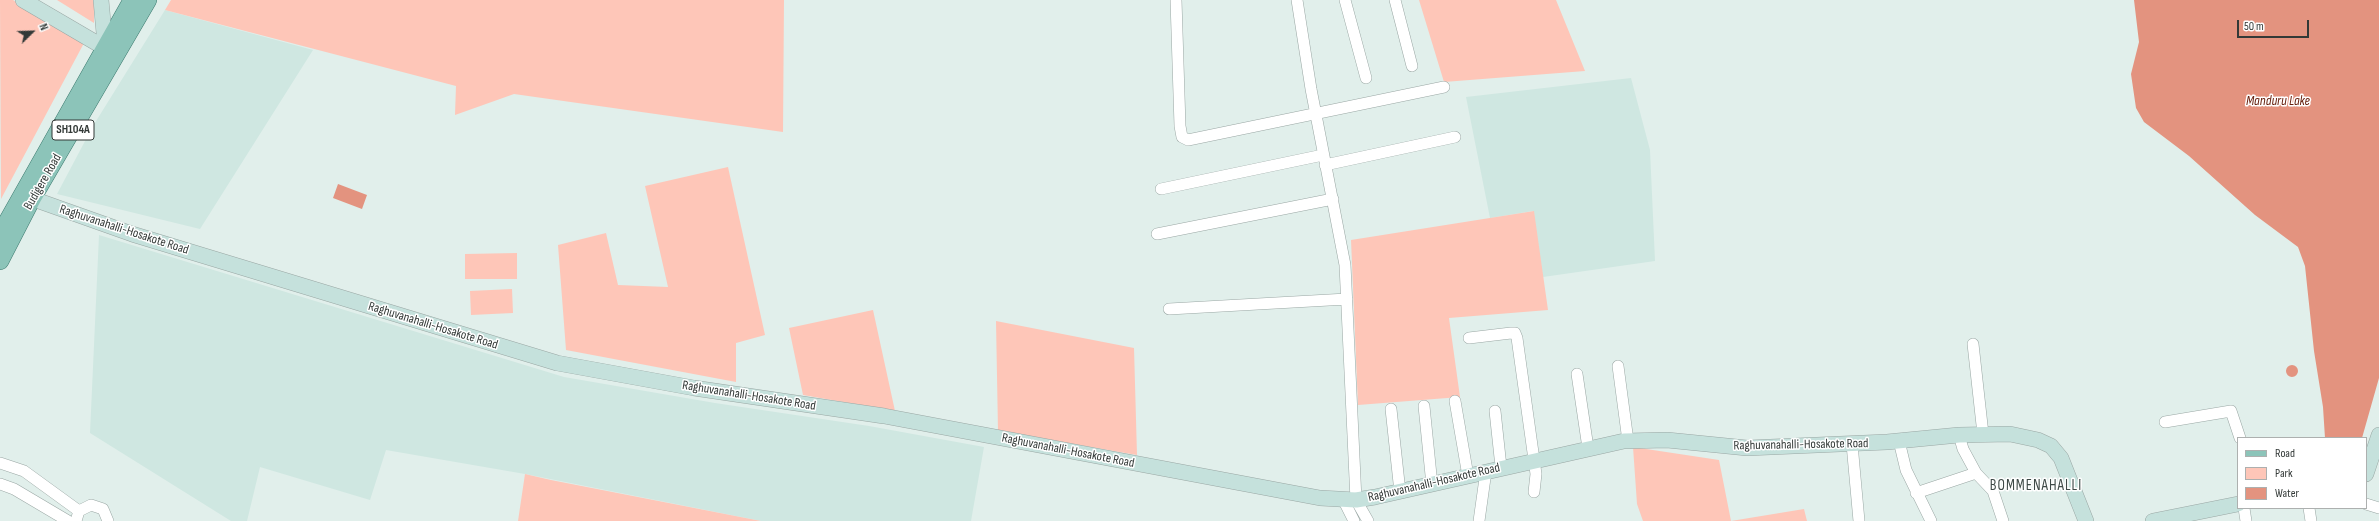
<!DOCTYPE html>
<html>
<head>
<meta charset="utf-8">
<style>
  body { margin:0 }
  #map { position:relative; width:2379px; height:521px; overflow:hidden; background:#e1efeb; font-family:"Sofia Sans Condensed",sans-serif }
  canvas { display:block }
  .legend { position:absolute; left:2237px; top:437px; width:130px; height:72px; box-sizing:border-box; background:#fff; border:1px solid #adb0af; margin:0; padding:5px 7px; list-style:none; font-size:12px; color:#333937 }
  .legend li { display:flex; align-items:center; gap:8px; height:20px }
  .legend b { width:20px; border:1px solid #adb0af }
  .north { position:absolute; left:12px; top:12px; width:40px; height:40px; -webkit-text-stroke:3px #fff; paint-order:stroke; rotate:67deg; font-size:11px; font-weight:700; line-height:16px; text-align:center; color:#333937 }
  .north::after { content:''; display:block; margin:auto; width:14px; height:18px; background:#333937; clip-path:polygon(50% 0,100% 100%,50% 72%,0 100%) }
  .scale { position:absolute; left:2237px; top:20px; width:72px; height:18px; box-sizing:border-box; border:2px solid #333937; border-top:0; padding-left:5px; font-size:12px; line-height:14px; white-space:nowrap; color:#333937; -webkit-text-stroke:3px #fff; paint-order:stroke }
</style>
</head>
<body>
<div id="map">
<canvas width="2379" height="521"></canvas>
<ul class="legend">
<li><b style="height:5px;background:#8cc4b9"></b>Road</li>
<li><b style="height:11px;background:#fec6b8"></b>Park</li>
<li><b style="height:11px;background:#e3937f"></b>Water</li>
</ul>
<div class="north">N</div>
<div class="scale">50 m</div>
</div>
<script>
const ctx = document.querySelector('canvas').getContext('2d');
ctx.lineJoin = 'round';
function paint(path, color) { ctx.fillStyle = color; ctx.fill(path, 'evenodd'); }
const toPath = rows => new Path2D(rows.map(r => 'M' + r).join(''));
function trace(path, color, width, dash) { ctx.strokeStyle = color; ctx.lineWidth = width; ctx.lineCap = dash ? 'butt' : 'round'; ctx.setLineDash(dash || []); ctx.stroke(path); }
function drawText(font, color, halo, rows, align = 'center') {
  ctx.font = font + ' "Sofia Sans Condensed",sans-serif'; ctx.lineWidth = 3; ctx.setLineDash([]); ctx.textBaseline = 'middle'; ctx.strokeStyle = halo; ctx.fillStyle = color; for (const [text, x, y, turn = 0] of rows) {
    ctx.save(); ctx.translate(x, y); ctx.rotate((+turn || 0) * Math.PI / 180); ctx.textAlign = isNaN(turn) ? turn : align; if (halo) ctx.strokeText(text, 0, 0); ctx.fillText(text, 0, 0); ctx.restore();
  }
}
paint(toPath([
  [165,10,313,50,200,229,57,194,93,126],
  [1631,78,1650,150,1655,261,1543,277,1533,211,1490,218,1466,97],
  [99,235,564,377,715,403,869,426,984,447,971,521,761,521,525,474,386,450,370,500,260,467,247,521,231,521,90,433]
]), '#cfe7e1');
paint(toPath([
  [0,0,13,0,84,43,1,199],
  [57,0,94,0,94,23],
  [171,0,784,0,783,132,514,94,455,115,456,86,165,10],
  [1419,0,1556,0,1585,71,1444,82],
  [728,167,765,335,736,343,736,382,566,350,558,245,606,233,618,285,668,287,645,186],
  [1534,211,1548,310,1449,318,1460,397,1358,405,1351,240],
  [517,253,517,279,465,279,465,254],
  [512,289,513,313,471,315,470,291],
  [873,310,895,411,803,395,789,328],
  [996,321,1134,348,1137,455,998,431],
  [1633,447,1719,460,1731,521,1804,509,1807,521,1643,521,1637,504],
  [525,474,551,480,761,521,518,521]
]), '#fec6b8');
paint(toPath([
  [2134,0,2379,0,2379,378,2362,438,2325,438,2323,407,2314,351,2305,266,2298,247,2255,215,2189,156,2144,122,2136,108,2131,74,2139,42],
  [338,184,367,195,362,209,333,198],
  '2286 371a6 6 0 1 1 12 0a6 6 0 1 1-12 0Z'
]), '#e3937f');
const street = toPath([
  [1176,0,1180,126,1182,137,1188,140,1444,87],
  [1297,0,1311,89,1345,265,1356,500,1368,521],
  [1345,0,1366,78],
  [1395,0,1412,66],
  [1325,165,1455,137],
  [1161,189,1323,155],
  [1157,234,1333,199],
  [1169,309,1347,299],
  [1469,338,1511,333,1515,333,1517,338,1536,474,1534,492],
  [1973,344,1983,434],
  [1618,366,1628,441],
  [1577,374,1588,448],
  [1455,401,1468,476],
  [1424,406,1432,485],
  [1391,409,1400,492],
  [1495,411,1501,467],
  [2165,422,2231,411,2240,438],
  [1959,435,1963,449,1976,473,1993,491,2003,521],
  [1899,441,1906,470,1931,521],
  [1852,444,1859,521],
  [0,463,24,471,79,511],
  [0,484,14,489,68,521],
  [1916,493,1976,473],
  [1343,499,1354,521],
  [2366,504,2379,508],
  [2244,508,2246,521],
  [2309,508,2311,521],
  [76,521,79,511,91,505,103,509,108,521],
  [1479,521,1486,471]
]);
const secondary = toPath([
  [23,0,105,48],
  [101,0,104,33,108,42,117,47],
  [22,195,132,234,557,363,694,388,884,416,1320,498,1356,500,1375,497,1624,441,1667,440,1747,448,1887,442,1959,435,2010,434,2038,440,2051,446,2061,458,2086,521],
  [2366,474,2379,435],
  [2153,521,2238,504]
]);
const primary = toPath([
  [0,234,132,0],
  [0,261,32,199,148,0]
]);
trace(street, '#9aa7a4', 12);
trace(secondary, '#9aa7a4', 16);
trace(primary, '#3b796e', 18);
trace(street, '#fff', 11);
trace(secondary, '#c5e1dc', 15);
trace(primary, '#8cc4b9', 17);
for (const [x, y, w] of [
  [73,130,42]
]) { const box = new Path2D(); box.roundRect(x - w / 2, y - 10, w, 20, 3); ctx.fillStyle = '#fff'; ctx.fill(box); trace(box, '#333937', 1); }
drawText('bold 12px', '#333937', null, [
  ["SH104A",73,130]
]);
drawText('13px', '#333937', '#fff', [
  ["Budigere Road",43,182,-60],
  ["Raghuvanahalli-Hosakote Road",124,230,18],
  ["Raghuvanahalli-Hosakote Road",433,326,17],
  ["Raghuvanahalli-Hosakote Road",749,396,9],
  ["Raghuvanahalli-Hosakote Road",1801,445,-1],
  ["Raghuvanahalli-Hosakote Road",1068,451,11],
  ["Raghuvanahalli-Hosakote Road",1434,483,-13]
]);
drawText('italic 14px', '#67200e', '#fff', [
  ["Manduru Lake",2278,101]
]);
ctx.letterSpacing = '1px';
drawText('15px', '#3e4a47', '#fff', [
  ["BOMMENAHALLI",2036,486]
]);
ctx.letterSpacing = '0px';
</script>
</body>
</html>
